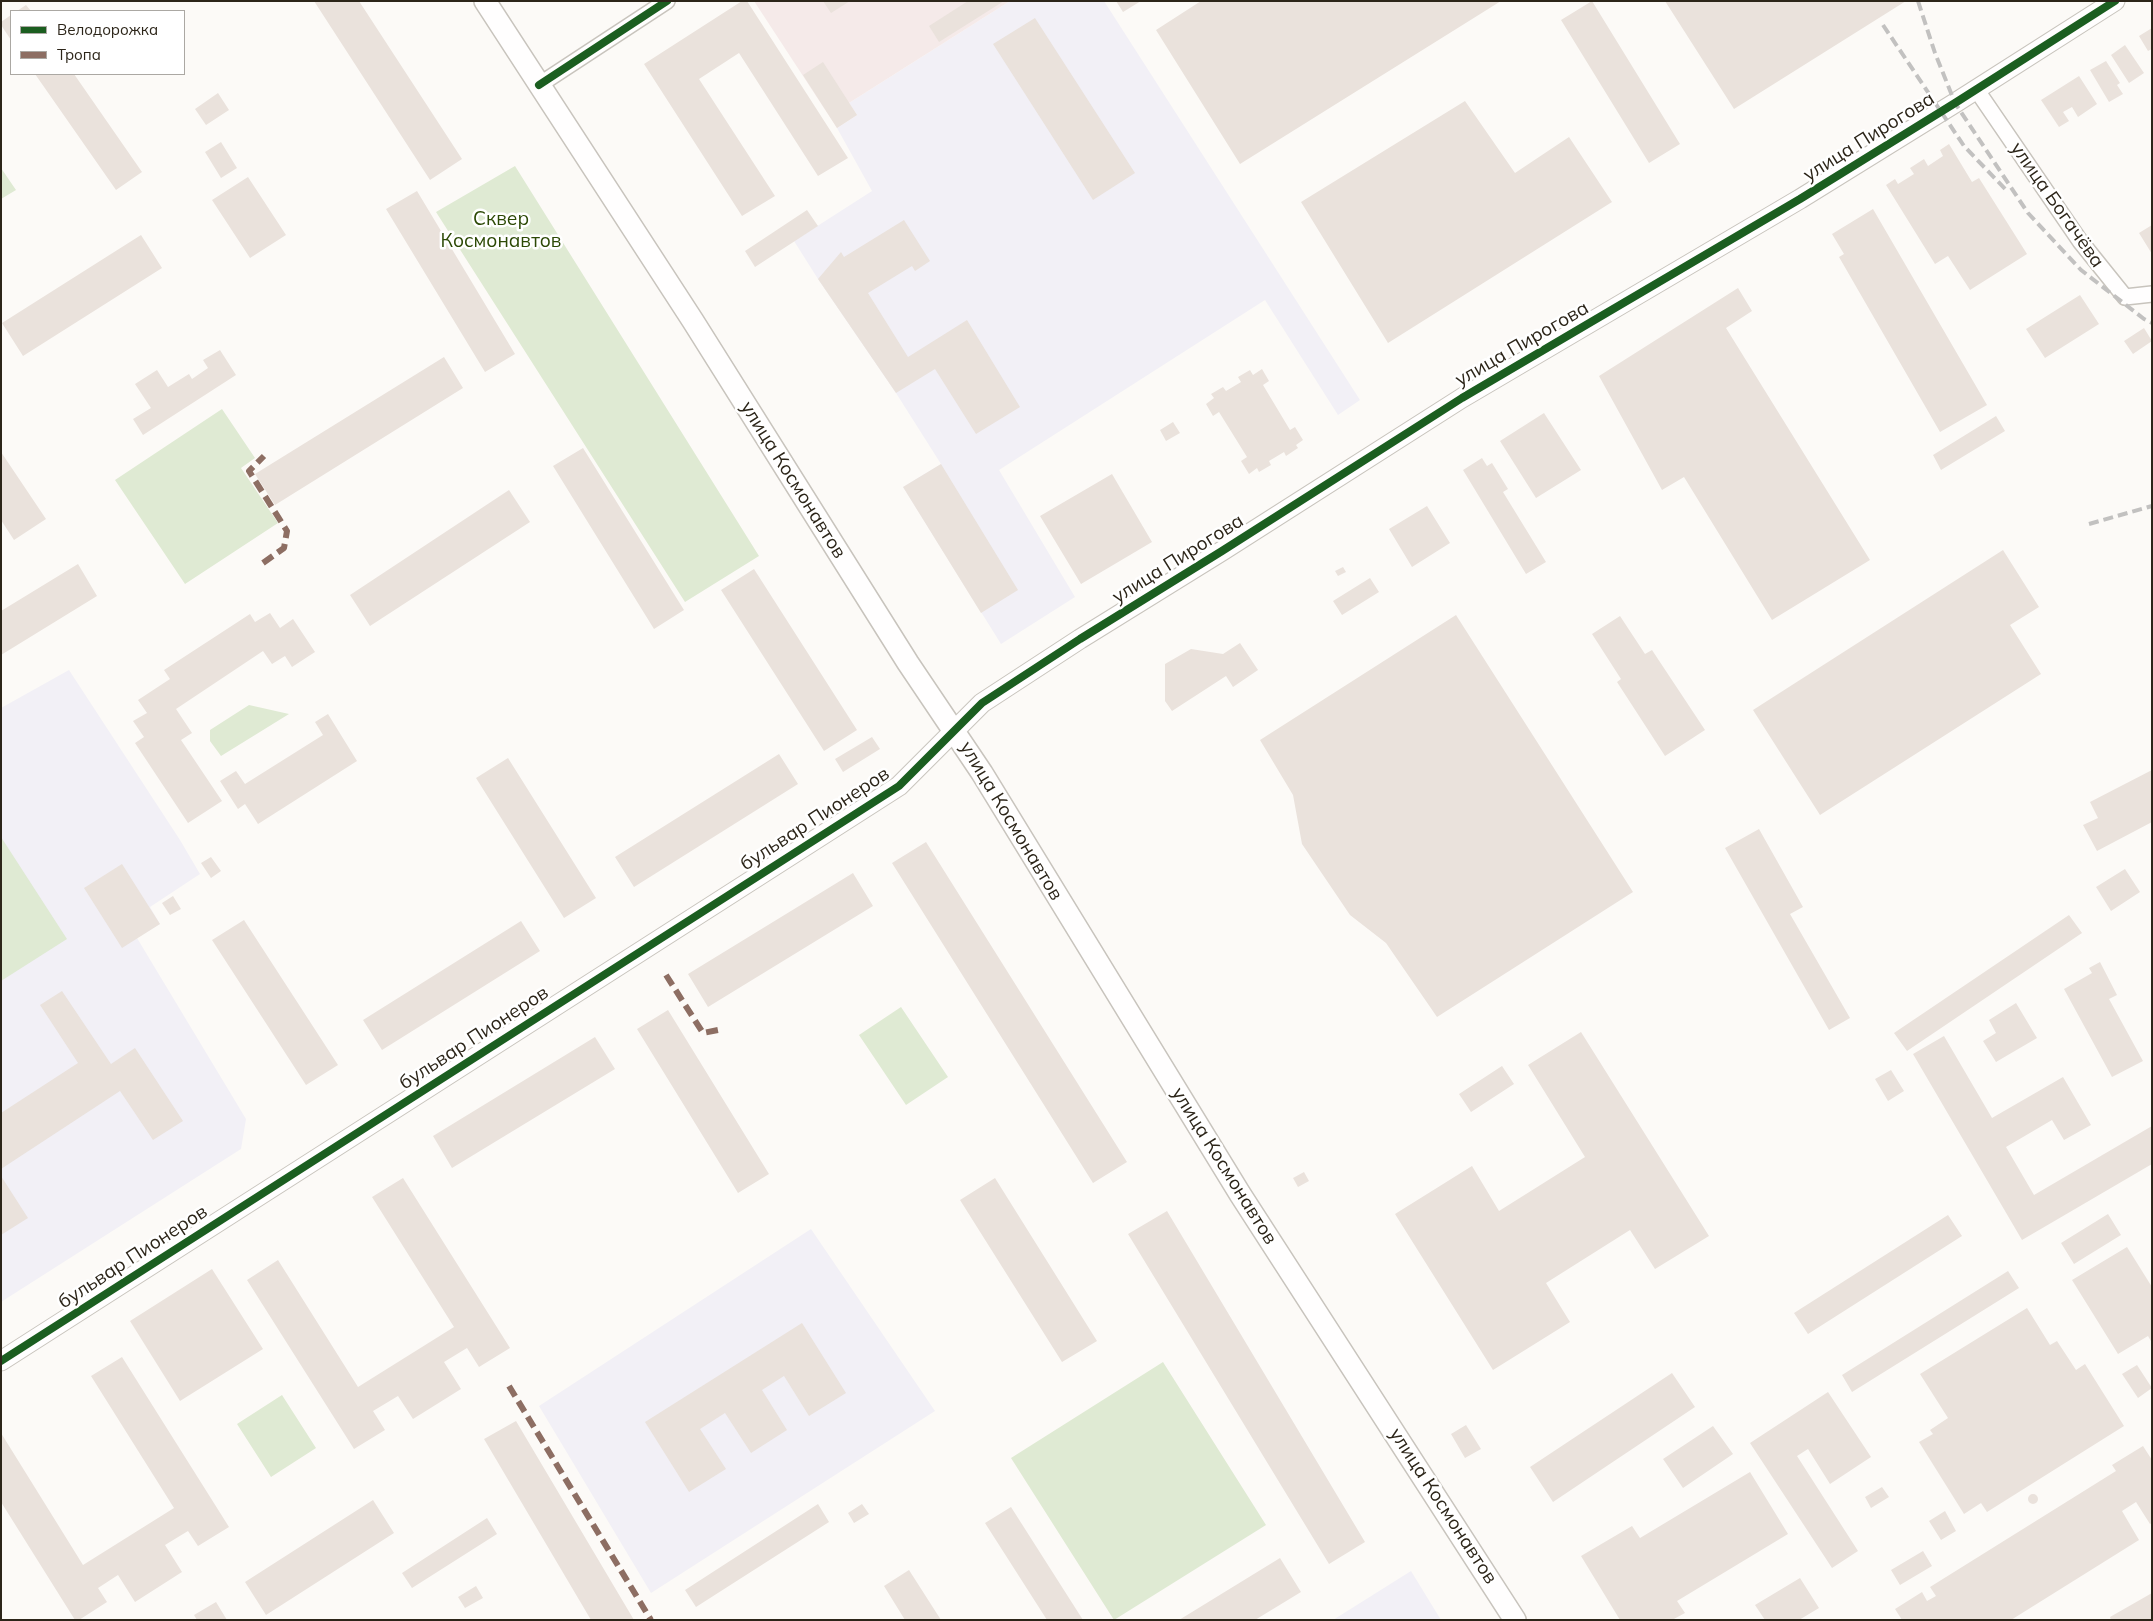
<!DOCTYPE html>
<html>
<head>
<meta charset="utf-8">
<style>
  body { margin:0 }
  #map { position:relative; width:2153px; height:1621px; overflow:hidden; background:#fcfaf7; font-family:Mulish,sans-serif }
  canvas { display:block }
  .frame { position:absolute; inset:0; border:2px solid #2c2519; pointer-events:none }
  .legend { position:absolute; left:10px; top:10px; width:175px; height:65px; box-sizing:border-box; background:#fff; border:1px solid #aba8a3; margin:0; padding:6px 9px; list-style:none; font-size:15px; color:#2c2519 }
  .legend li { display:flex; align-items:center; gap:10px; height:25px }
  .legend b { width:25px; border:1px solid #aba8a3 }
</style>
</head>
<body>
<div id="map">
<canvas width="2153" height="1621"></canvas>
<div class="frame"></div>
<ul class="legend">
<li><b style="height:6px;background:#1b5e20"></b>Велодорожка</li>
<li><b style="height:6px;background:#8d6e63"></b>Тропа</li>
</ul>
</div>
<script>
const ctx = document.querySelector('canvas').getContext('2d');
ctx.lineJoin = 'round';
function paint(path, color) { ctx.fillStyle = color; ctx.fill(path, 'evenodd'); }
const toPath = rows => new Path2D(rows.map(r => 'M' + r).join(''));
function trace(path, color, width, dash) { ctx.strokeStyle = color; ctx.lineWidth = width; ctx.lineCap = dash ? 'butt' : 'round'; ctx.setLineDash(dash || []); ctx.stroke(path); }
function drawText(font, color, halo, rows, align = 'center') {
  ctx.font = font + ' Mulish,sans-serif'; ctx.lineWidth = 5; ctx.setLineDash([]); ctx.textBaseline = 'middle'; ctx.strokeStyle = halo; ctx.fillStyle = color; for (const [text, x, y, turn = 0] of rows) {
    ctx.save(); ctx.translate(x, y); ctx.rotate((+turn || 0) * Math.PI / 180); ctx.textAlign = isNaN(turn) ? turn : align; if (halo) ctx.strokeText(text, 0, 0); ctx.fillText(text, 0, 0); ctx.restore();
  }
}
paint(toPath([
  [1010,1,1104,1,1360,400,1338,415,1265,300,999,470,1075,597,1001,644,903,487,941,464,896,393,818,279,794,241,872,191,837,128,857,115,849,103],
  [69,670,180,840,200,874,150,907,160,924,137,938,246,1119,241,1149,1,1302,1,708],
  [811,1229,935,1411,651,1593,539,1406],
  [1411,1571,1441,1620,1333,1620]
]), '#f2f0f6');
paint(toPath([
  [754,1,1010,1,849,103,857,115,837,128]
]), '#f5eae9');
paint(toPath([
  [515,166,759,556,685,602,436,212],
  [1,168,16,190,1,199],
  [222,409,255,458,241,468,278,523,185,584,115,480],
  [249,705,289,714,221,756,210,741,210,730],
  [1,837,67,939,1,981],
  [901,1007,948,1077,906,1105,859,1035],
  [1163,1362,1266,1525,1114,1620,1011,1458],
  [282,1395,316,1448,271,1477,237,1424]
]), '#dfead3');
paint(toPath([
  [314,1,359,1,462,159,430,180],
  [742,1,747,1,848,158,818,176,739,53,699,79,775,196,742,216,644,64],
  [823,1,850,1,831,13],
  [968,1,1004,1,939,42,929,26],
  [1116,1,1141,1,1123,12],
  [1201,1,1501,1,1240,164,1156,30],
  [1592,1,1680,144,1649,163,1561,20],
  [1665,1,1906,1,1734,109],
  [26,5,31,11,17,11],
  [11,15,11,40,1,25,1,22],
  [1035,18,1135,173,1093,200,993,44],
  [2152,28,2152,49,2148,51,2139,36],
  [2125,45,2144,73,2129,83,2111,55],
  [2106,61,2120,83,2117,85,2123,94,2109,102,2090,70],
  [823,62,857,115,837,128,803,75],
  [35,74,74,74,142,172,116,190],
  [2079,76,2097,104,2078,117,2072,107,2063,112,2069,121,2059,127,2041,100],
  [218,93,229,110,206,125,195,109],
  [1465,101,1515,173,1569,137,1612,202,1388,343,1301,202],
  [221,142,237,168,221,178,205,152],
  [1949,144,1972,182,1979,178,2027,254,1970,290,1948,256,1935,264,1886,185,1895,179,1898,184,1914,174,1910,168,1924,159,1928,166,1943,156,1940,150],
  [248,177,286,235,250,258,212,200],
  [417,191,515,354,485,372,386,209],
  [1873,209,1987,405,1940,432,1839,257,1844,254,1832,234],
  [807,210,818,226,755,267,745,251],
  [904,220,930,261,915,271,912,266,868,293,908,357,967,320,1020,407,976,434,935,369,896,393,818,279,841,252,844,257],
  [2152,225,2152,254,2139,233],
  [141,235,162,268,23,356,2,323],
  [1738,288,1752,311,1726,328,1870,560,1772,620,1684,477,1662,490,1599,376],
  [2080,295,2099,324,2045,358,2026,329],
  [2144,328,2152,341,2133,354,2124,341],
  [220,350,236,375,143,435,133,419,151,408,135,384,157,370,168,387,189,374,192,379,208,368,203,360],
  [444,357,463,388,275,505,255,474],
  [1262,369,1269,381,1263,385,1290,430,1295,427,1303,440,1296,445,1298,448,1286,456,1284,452,1269,461,1271,465,1259,472,1257,468,1249,474,1241,461,1247,457,1219,412,1213,416,1206,404,1214,398,1211,394,1223,387,1226,391,1241,382,1238,377,1250,370,1253,375],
  [1544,413,1581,470,1536,498,1500,441],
  [1996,416,2005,431,1941,470,1933,455],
  [1173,422,1180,433,1166,441,1160,430],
  [583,448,684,610,654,629,553,466],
  [1,452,46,519,14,540,1,520],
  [1482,458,1487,466,1492,463,1508,489,1503,492,1546,562,1526,574,1463,470],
  [941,464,1018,590,981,613,903,487],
  [1112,474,1152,542,1081,584,1040,516],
  [509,490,530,522,370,626,350,595],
  [1427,506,1450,543,1412,567,1389,529],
  [2003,550,2039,607,2010,625,2041,674,1820,815,1753,710],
  [78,564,97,596,1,655,1,611],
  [1343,567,1346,572,1338,576,1335,571],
  [754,569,857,730,824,751,721,590],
  [1370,578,1379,592,1342,615,1333,601],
  [270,613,280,628,293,619,315,652,292,667,285,656,272,664,263,651,176,709,192,733,181,740,222,801,188,823,135,743,144,737,133,721,147,713,138,700,170,679,164,670,250,614,255,622],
  [1456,615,1633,892,1437,1017,1386,943,1350,915,1302,844,1293,795,1260,740],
  [1620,616,1645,654,1652,650,1705,730,1665,756,1617,682,1621,679,1592,634],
  [1240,643,1258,670,1233,687,1226,676,1172,711,1165,701,1165,664,1191,649,1223,654],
  [328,714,357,761,258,824,245,804,238,809,220,781,236,771,245,784,323,735,315,722],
  [872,737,880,749,843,772,835,759],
  [779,754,798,784,634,887,615,857],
  [508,758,596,898,564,918,476,778],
  [2152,770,2152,822,2097,851,2083,825,2098,818,2090,802],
  [1759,829,1803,907,1790,914,1850,1018,1829,1030,1725,848],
  [926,842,1127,1162,1093,1183,892,863],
  [211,857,221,871,211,878,201,863],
  [122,864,160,924,122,948,84,888],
  [2125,869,2140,892,2111,911,2096,887],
  [853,873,873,906,708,1007,688,974],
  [173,896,181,909,170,915,162,903],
  [2069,915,2082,933,1907,1051,1894,1033],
  [244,920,338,1065,306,1085,212,940],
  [521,921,540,951,382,1050,363,1020],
  [2100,962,2117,995,2109,999,2143,1061,2112,1077,2064,989,2092,973,2089,968],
  [62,991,111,1064,135,1048,183,1121,153,1140,120,1091,1,1169,1,1113,78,1063,40,1005],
  [2016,1003,2037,1038,1996,1062,1983,1041,1996,1033,1989,1020],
  [668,1010,769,1174,738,1193,637,1029],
  [1581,1032,1709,1236,1655,1269,1630,1230,1546,1283,1570,1322,1493,1370,1395,1214,1472,1166,1499,1211,1585,1157,1528,1065],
  [1944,1036,1992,1118,2063,1077,2091,1125,2064,1140,2052,1120,2006,1147,2034,1195,2152,1126,2152,1164,2022,1240,1913,1054],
  [595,1037,615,1069,452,1168,433,1136],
  [1502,1066,1514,1084,1471,1112,1459,1094],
  [1891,1070,1904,1091,1888,1101,1875,1079],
  [1304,1172,1309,1181,1298,1187,1293,1178],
  [1,1176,28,1218,1,1235],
  [403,1178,510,1348,479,1367,467,1348,444,1362,461,1389,413,1419,398,1396,373,1411,385,1430,354,1449,247,1280,278,1260,358,1387,454,1327,372,1197],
  [995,1178,1097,1341,1062,1362,960,1200],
  [1167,1211,1365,1542,1329,1564,1128,1234],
  [2108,1214,2121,1235,2074,1264,2061,1243],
  [1948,1215,1962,1236,1808,1334,1794,1313],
  [2127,1247,2152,1287,2152,1343,2148,1336,2118,1354,2072,1280],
  [212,1269,263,1349,180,1401,130,1321],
  [2008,1271,2019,1288,1852,1392,1842,1375],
  [2027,1308,2050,1345,2057,1341,2076,1370,2085,1364,2124,1426,1987,1512,1981,1503,1964,1514,1919,1442,1933,1434,1930,1430,1948,1418,1920,1374],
  [802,1323,846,1393,809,1416,784,1376,762,1390,787,1430,751,1453,725,1413,700,1429,726,1469,689,1492,645,1422],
  [122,1357,229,1527,198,1546,188,1531,165,1545,182,1572,135,1602,118,1575,98,1588,107,1602,79,1620,75,1620,1,1502,1,1433,83,1565,174,1508,91,1376],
  [2137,1365,2152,1388,2138,1398,2122,1374],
  [1672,1373,1695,1407,1553,1502,1530,1467],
  [1828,1392,1871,1457,1830,1484,1808,1449,1797,1456,1858,1551,1832,1568,1750,1443],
  [516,1421,634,1620,591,1620,484,1439],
  [1466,1425,1481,1449,1465,1458,1451,1434],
  [1713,1426,1733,1454,1683,1488,1663,1459],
  [2143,1446,2152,1460,2152,1523,2150,1524,2136,1502,2122,1511,2139,1540,2011,1620,1902,1620,1895,1609,1922,1592,1927,1601,1936,1596,1930,1587,2116,1471,2112,1465],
  [1750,1472,1788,1534,1677,1601,1685,1613,1672,1620,1620,1620,1581,1556,1632,1526,1640,1538],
  [1882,1487,1889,1497,1871,1508,1865,1497],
  '2028 1499a5 5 0 1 1 10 0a5 5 0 1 1-10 0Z',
  [373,1500,394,1533,266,1615,245,1582],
  [818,1504,829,1522,696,1607,685,1590],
  [862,1504,869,1514,854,1523,848,1513],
  [1011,1507,1083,1620,1047,1620,985,1523],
  [1945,1511,1956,1531,1941,1540,1929,1521],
  [487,1518,497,1534,412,1588,402,1573],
  [1923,1551,1932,1566,1900,1585,1891,1570],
  [1280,1558,1301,1592,1255,1620,1179,1620],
  [909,1570,941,1620,905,1620,884,1586],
  [1800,1578,1819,1608,1799,1620,1765,1620,1755,1605],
  [476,1586,483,1598,465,1608,458,1597],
  [2152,1593,2152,1620,2111,1620,2110,1617],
  [216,1602,227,1620,197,1620,194,1615]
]), '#eae2dc');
const minor = toPath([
  [539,85,667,1],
  [1976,89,2080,241,2125,297,2152,294]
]);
const tertiary = toPath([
  [1,1361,899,786,982,703,1080,639,1222,551,1462,398,1800,199,1955,103,2115,1]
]);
const secondary = toPath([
  [485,1,693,321,908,663,982,773,1240,1194,1515,1620]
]);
trace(minor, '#c8c4bd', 18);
trace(tertiary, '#c8c4bd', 21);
trace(secondary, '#c8c4bd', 24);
trace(minor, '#fffefe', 15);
trace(tertiary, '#fffefe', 19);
trace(secondary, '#fffefe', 21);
trace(toPath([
  [1918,1,1935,53,1955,103,2028,213,2081,270,2144,319,2152,323],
  [1883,25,1964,146,2007,191],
  [2089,524,2152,506]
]), '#c2c1c0', 4, [10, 5]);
trace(toPath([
  [263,563,284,548,287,531,249,471,264,456],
  [666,975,703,1033,723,1029],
  [509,1386,651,1620]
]), '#8d6e63', 6, [12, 6]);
trace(toPath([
  [539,85,667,1],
  [1,1361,899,786,982,703,1080,639,1222,551,1462,398,1800,199,1955,103,2115,1]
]), '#1b5e20', 8);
drawText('19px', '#2c2519', '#fff', [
  ["улица Пирогова",1869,137,-32],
  ["улица Богачёва",2057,205,55],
  ["улица Пирогова",1522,344,-30],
  ["улица Космонавтов",793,480,58],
  ["улица Пирогова",1178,559,-32],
  ["бульвар Пионеров",815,819,-33],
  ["улица Космонавтов",1011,821,59],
  ["бульвар Пионеров",474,1038,-33],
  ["улица Космонавтов",1224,1166,58],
  ["бульвар Пионеров",133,1257,-33],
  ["улица Космонавтов",1443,1506,57]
]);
drawText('19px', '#2c4905', '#fff', [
  ["Сквер",501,219],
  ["Космонавтов",501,241]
]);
</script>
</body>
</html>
